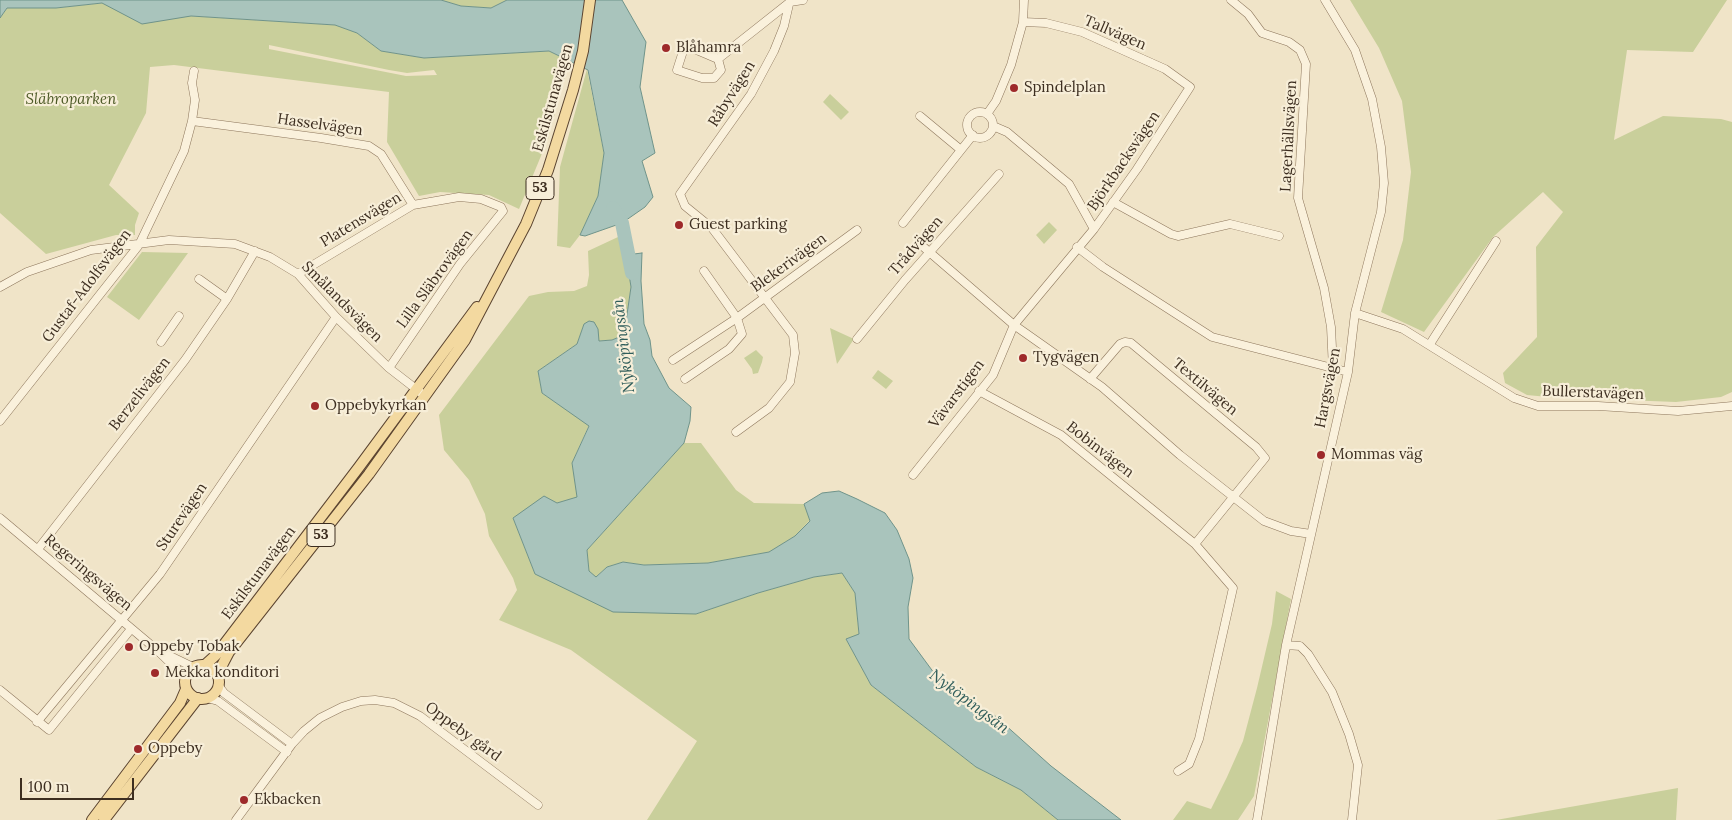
<!DOCTYPE html>
<html>
<head>
<meta charset="utf-8">
<style>
  body { margin:0 }
  #map { position:relative; width:1732px; height:820px; overflow:hidden; background:#f0e4c8; font-family:Lora,serif }
  canvas { display:block }
  .scale { position:absolute; left:20px; top:778px; width:114px; height:22px; box-sizing:border-box; border:2px solid #3d2e20; border-top:0; padding-left:6px; font-size:15px; line-height:18px; white-space:nowrap; color:#3d2e20; -webkit-text-stroke:4px #f7eed8; paint-order:stroke }
</style>
</head>
<body>
<div id="map">
<canvas width="1732" height="820"></canvas>
<div class="scale">100 m</div>
</div>
<script>
const ctx = document.querySelector('canvas').getContext('2d');
ctx.lineJoin = 'round';
function paint(path, color) { ctx.fillStyle = color; ctx.fill(path, 'evenodd'); }
const toPath = rows => new Path2D(rows.map(r => 'M' + r).join(''));
function trace(path, color, width, dash) { ctx.strokeStyle = color; ctx.lineWidth = width; ctx.lineCap = dash ? 'butt' : 'round'; ctx.setLineDash(dash || []); ctx.stroke(path); }
function drawText(font, color, halo, rows, align = 'center') {
  ctx.font = font + ' Lora,serif'; ctx.lineWidth = 4.5; ctx.setLineDash([]); ctx.textBaseline = 'middle'; ctx.strokeStyle = halo; ctx.fillStyle = color; for (const [text, x, y, turn = 0] of rows) {
    ctx.save(); ctx.translate(x, y); ctx.rotate((+turn || 0) * Math.PI / 180); ctx.textAlign = isNaN(turn) ? turn : align; if (halo) ctx.strokeText(text, 0, 0); ctx.fillText(text, 0, 0); ctx.restore();
  }
}
paint(toPath([
  [441,0,507,0,491,8,461,6],
  [1350,0,1727,0,1693,52,1627,50,1614,140,1663,116,1721,119,1732,122,1732,392,1721,397,1676,402,1548,397,1527,395,1505,383,1503,373,1537,337,1536,247,1563,212,1543,192,1493,237,1424,332,1381,312,1403,240,1411,172,1402,101,1379,48],
  [102,3,191,16,336,25,357,33,381,51,424,58,549,51,569,61,548,139,519,209,489,195,440,192,419,196,387,142,389,92,174,65,150,67,146,113,109,185,139,213,135,225,135,235,116,235,46,254,0,213,0,18,7,8,56,8],
  [269,45,389,70,407,73,434,70,437,75,406,76,269,49],
  [587,69,604,154,598,196,580,235,570,248,557,246,560,167],
  [830,94,849,112,841,120,823,102],
  [1049,222,1057,230,1044,244,1036,235],
  [618,237,626,255,631,287,624,335,612,340,598,341,584,324,577,344,538,371,542,393,589,425,572,463,578,497,513,518,535,574,696,614,758,593,814,577,842,573,855,593,859,635,846,639,871,685,976,767,1021,790,1058,820,647,820,697,741,571,650,499,620,517,590,513,578,489,536,485,514,469,480,444,450,439,415,529,296,548,292,574,291,587,286,589,275,588,251],
  [142,252,188,253,139,320,107,297],
  [830,328,854,339,837,364],
  [756,350,763,357,762,362,758,373,753,374,752,369,744,358],
  [878,370,893,381,886,389,872,378],
  [684,443,701,443,736,490,754,503,804,504,810,520,795,536,770,552,708,563,644,565,623,562,607,567,595,578,589,571,587,550],
  [1276,591,1291,599,1254,796,1238,820,1173,820,1187,801,1211,809,1227,777,1243,741,1257,688,1272,624],
  [1678,788,1676,820,1496,820]
]), '#c9cf9b');
const water = toPath([
  [0,0,441,0,461,6,491,8,507,0,622,0,646,42,640,87,655,153,642,161,653,197,645,207,622,223,585,236,580,235,598,196,604,153,588,70,549,51,424,58,381,51,357,33,335,25,191,16,142,24,102,3,56,8,7,8,0,18,0,0],
  [642,253,641,281,644,324,650,340,652,356,669,388,691,407,690,421,684,443,587,550,589,571,596,577,607,567,623,562,644,565,708,563,769,552,795,536,810,521,804,504,822,493,839,491,857,499,885,513,897,530,909,559,913,578,908,607,909,639,937,677,972,704,993,714,1051,766,1121,820,1058,820,1021,790,976,767,871,685,846,639,859,634,855,593,842,573,814,577,758,593,696,614,613,612,535,574,513,518,544,496,557,503,577,497,572,463,589,426,542,393,538,371,577,344,584,324,589,321,594,322,598,329,599,341,612,340,624,335,631,287,626,255,642,253]
]);
paint(water, '#a9c4bc');
trace(water, '#6f938a', 1);
trace(toPath([
  [613,208,622,223,632,273]
]), '#a9c4bc', 14);
const minor = toPath([
  [1231,0,1248,14,1262,33,1289,42,1300,50,1306,64,1298,198,1324,288,1331,327,1333,369],
  [718,59,721,70,714,78,702,78,677,70,685,45,718,59,790,2,803,0],
  '967 125a13 13 0 1 1 26 0a13 13 0 1 1-26 0Z',
  [987,114,996,101,1011,65,1023,22,1024,0],
  [192,121,321,138,369,146,381,154,413,205],
  [993,126,1007,132,1069,184,1094,229],
  [961,150,973,135],
  [1113,202,1171,234,1178,236,1230,224,1279,236],
  [903,223,961,150,920,116],
  [920,244,1014,325,1102,387,1180,455,1264,521,1291,531,1311,534],
  [1077,247,1103,267,1212,337,1348,372],
  [298,274,413,205,459,197,481,199,501,207,503,211,460,264,389,368],
  [199,279,227,299],
  [0,287,27,272,91,250,169,240,235,244,270,257,298,274,336,317,389,368,425,396],
  [1355,313,1403,329,1514,398,1538,406,1598,406,1678,411,1732,406],
  [857,339,905,280,999,174],
  [161,342,179,316],
  [1430,344,1496,241],
  [673,360,737,318,857,230],
  [685,379,729,349,742,334,737,318,704,271],
  [1090,379,1120,344,1125,342,1131,343,1256,447,1265,458,1195,544],
  [979,391,1061,435,1195,544,1233,588,1199,739,1189,764,1178,771],
  [0,421,139,245,184,151,192,121,195,100,192,83,194,71],
  [736,432,769,408,790,382,795,353,793,335,712,228,685,206,680,194,751,94,774,51,784,26,790,0],
  [913,475,993,375,1014,325,1094,229,1137,169,1190,87,1165,69,1082,32,1046,23,1023,22],
  [0,518,157,650,185,677],
  [38,549,185,360,227,299,255,251],
  [1286,645,1300,646,1308,654,1332,692,1349,734,1358,765,1352,820],
  [166,654,193,667],
  [218,685,224,693,292,744],
  [0,690,49,730,131,629],
  [207,698,218,701,287,752],
  [37,722,160,574,336,317],
  [236,820,292,744,304,731,320,718,342,707,361,701,375,700,394,703,420,716,538,805],
  [1257,820,1286,645,1348,372,1355,313,1381,212,1384,183,1381,147,1372,99,1355,50,1325,0]
]);
const major = toPath([
  [205,665,216,655,359,467,477,307],
  '185 682a17 17 0 1 1 34 0a17 17 0 1 1-34 0Z',
  [217,675,229,652,369,474,465,340,526,224,548,170,573,90,583,51,590,0],
  [92,820,180,703,186,689],
  [104,820,198,698]
]);
trace(minor, '#8d765c', 9);
trace(major, '#5b4430', 12);
trace(minor, '#faf1dc', 8);
trace(major, '#f3d9a0', 10);
for (const [x, y, r, color] of [
  [666,48,5,"#9e2a2b"],
  [1014,88,5,"#9e2a2b"],
  [679,225,5,"#9e2a2b"],
  [1023,358,5,"#9e2a2b"],
  [315,406,5,"#9e2a2b"],
  [1321,455,5,"#9e2a2b"],
  [129,647,5,"#9e2a2b"],
  [155,673,5,"#9e2a2b"],
  [138,749,5,"#9e2a2b"],
  [244,800,5,"#9e2a2b"]
]) { const dot = new Path2D(); dot.arc(x, y, r, 0, 2 * Math.PI); ctx.fillStyle = color; ctx.fill(dot); trace(dot, '#f7eed8', 2); }
for (const [x, y, w] of [
  [540,188,28],
  [321,535,28]
]) { const box = new Path2D(); box.roundRect(x - w / 2, y - 11.5, w, 23, 4); ctx.fillStyle = '#f7eed8'; ctx.fill(box); trace(box, '#3d2e20', 1); }
drawText('bold 14px', '#3d2e20', null, [
  ["53",540,188],
  ["53",321,535]
]);
drawText('15px', '#3d2e20', '#f7eed8', [
  ["Tallvägen",1115,33,23],
  ["Råbyvägen",732,94,-58],
  ["Eskilstunavägen",553,98,-74],
  ["Hasselvägen",320,125,8],
  ["Lagerhällsvägen",1289,136,-87],
  ["Björkbacksvägen",1124,161,-56],
  ["Platensvägen",361,220,-31],
  ["Trådvägen",916,246,-49],
  ["Blekerivägen",789,263,-36],
  ["Lilla Släbrovägen",435,279,-54],
  ["Gustaf-Adolfsvägen",87,286,-53],
  ["Smålandsvägen",342,302,45],
  ["Textilvägen",1205,387,40],
  ["Hargsvägen",1328,388,-79],
  ["Bullerstavägen",1593,393,2],
  ["Berzelivägen",140,394,-52],
  ["Vävarstigen",957,394,-53],
  ["Bobinvägen",1100,450,38],
  ["Sturevägen",182,517,-56],
  ["Regeringsvägen",88,573,40],
  ["Eskilstunavägen",259,573,-53],
  ["Oppeby gård",463,732,36]
]);
drawText('15px', '#3d2e20', '#f7eed8', [
  ["Blåhamra",676,48],
  ["Spindelplan",1024,88],
  ["Guest parking",689,225],
  ["Tygvägen",1033,358],
  ["Oppebykyrkan",325,406],
  ["Mommas väg",1331,455],
  ["Oppeby Tobak",139,647],
  ["Mekka konditori",165,673],
  ["Oppeby",148,749],
  ["Ekbacken",254,800]
], 'left');
drawText('italic 15px', '#4d5a26', '#f7eed8', [
  ["Släbroparken",71,100]
]);
drawText('italic 16px', '#2f5d5a', '#f7eed8', [
  ["Nyköpingsån",624,346,-97],
  ["Nyköpingsån",969,702,37]
]);
</script>
</body>
</html>
